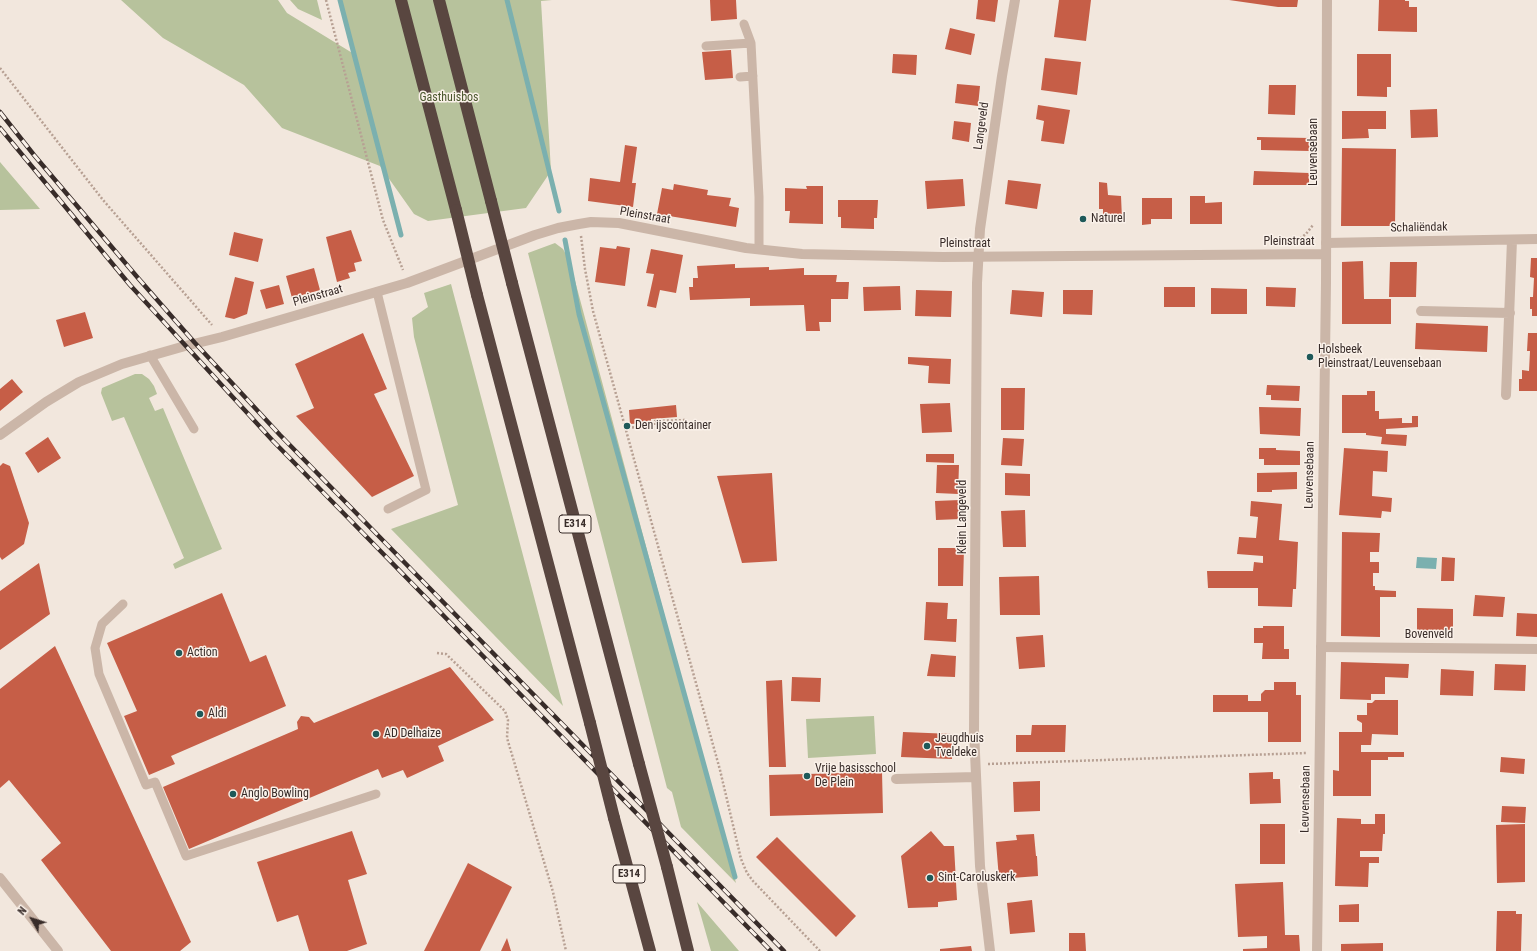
<!DOCTYPE html>
<html>
<head>
<meta charset="utf-8">
<style>
  body { margin:0 }
  #map { position:relative; width:1537px; height:951px; overflow:hidden; background:#f2e7dd; font-family:"Roboto Condensed",sans-serif }
  canvas { display:block }
  .north { position:absolute; left:12px; top:899px; width:40px; height:40px; -webkit-text-stroke:3px #faf1e9; paint-order:stroke; rotate:309deg; font-size:11px; font-weight:700; line-height:16px; text-align:center; color:#382c29 }
  .north::after { content:''; display:block; margin:auto; width:14px; height:18px; background:#382c29; clip-path:polygon(50% 0,100% 100%,50% 72%,0 100%) }
</style>
</head>
<body>
<div id="map">
<canvas width="1537" height="951"></canvas>
<div class="north">N</div>
</div>
<script>
const ctx = document.querySelector('canvas').getContext('2d');
ctx.lineJoin = 'round';
function paint(path, color) { ctx.fillStyle = color; ctx.fill(path, 'evenodd'); }
const toPath = rows => new Path2D(rows.map(r => 'M' + r).join(''));
function trace(path, color, width, dash) { ctx.strokeStyle = color; ctx.lineWidth = width; ctx.lineCap = dash ? 'butt' : 'round'; ctx.setLineDash(dash || []); ctx.stroke(path); }
function drawText(font, color, halo, rows, align = 'center') {
  ctx.font = font + ' "Roboto Condensed",sans-serif'; ctx.lineWidth = 3; ctx.setLineDash([]); ctx.textBaseline = 'middle'; ctx.strokeStyle = halo; ctx.fillStyle = color; for (const [text, x, y, turn = 0] of rows) {
    ctx.save(); ctx.translate(x, y); ctx.rotate((+turn || 0) * Math.PI / 180); ctx.textAlign = isNaN(turn) ? turn : align; if (halo) ctx.strokeText(text, 0, 0); ctx.fillText(text, 0, 0); ctx.restore();
  }
}
paint(toPath([
  [121,0,278,0,287,13,354,54,341,0,552,0,541,1,551,171,526,208,428,221,414,214,380,166,282,128,244,85,163,38],
  [290,0,317,0,322,20,298,9],
  [0,162,40,209,0,210],
  [555,243,563,249,570,262,736,883,681,827,672,792,667,788,528,253],
  [451,284,563,706,391,529,458,505,414,337,412,318,428,307,424,293],
  [135,374,142,374,149,379,154,386,157,394,149,398,155,411,163,408,222,549,175,569,173,564,184,558,124,417,112,421,101,393,102,388],
  [874,716,876,754,808,758,806,719],
  [697,902,739,951,711,951]
]), '#b7c29c');
paint(toPath([
  [1417,557,1437,558,1436,569,1416,568]
]), '#7bb0af');
trace(toPath([
  [340,0,401,235],
  [507,0,559,211],
  [565,240,579,314,735,877]
]), '#7bb0af', 5);
paint(toPath([
  [710,0,736,0,737,19,711,21],
  [978,0,998,0,995,22,976,19],
  [1059,0,1091,0,1086,41,1054,37],
  [1229,0,1298,0,1297,7,1278,7],
  [1379,0,1405,0,1405,1,1409,1,1409,7,1417,7,1417,32,1378,31],
  [950,28,975,34,971,55,945,49],
  [731,50,733,78,705,80,702,52],
  [893,54,917,55,916,75,892,73],
  [1357,54,1391,54,1391,87,1387,87,1387,97,1357,96],
  [1045,58,1081,62,1077,95,1041,90],
  [957,84,980,86,978,106,955,103],
  [1269,85,1296,85,1295,115,1268,114],
  [1038,105,1070,110,1064,144,1041,141,1044,121,1036,119],
  [1437,109,1438,137,1411,138,1410,110],
  [1342,111,1386,111,1386,129,1368,129,1369,138,1342,139],
  [954,121,971,123,969,142,952,139],
  [1257,137,1310,138,1310,151,1261,150,1261,140,1257,140],
  [625,145,637,147,632,183,636,183,633,207,588,201,590,178,620,182],
  [1342,148,1396,149,1395,226,1341,226],
  [1254,171,1309,173,1309,185,1253,185],
  [963,179,965,206,927,209,925,181],
  [1008,180,1041,184,1037,209,1005,204],
  [1099,182,1107,183,1108,195,1121,196,1122,219,1103,220,1103,209,1099,209],
  [674,184,708,190,707,195,731,198,729,206,739,208,736,227,657,214,662,188,673,190],
  [806,186,823,186,823,224,789,223,790,211,785,211,785,188,807,189],
  [1190,196,1205,196,1205,203,1222,202,1222,224,1190,224],
  [1142,198,1172,198,1172,219,1151,219,1151,224,1142,225],
  [838,200,878,200,877,218,874,218,874,229,841,228,841,217,838,217],
  [351,230,362,261,354,263,356,271,348,273,350,278,337,282,326,237],
  [234,232,263,239,258,262,229,255],
  [617,246,630,248,625,286,595,282,600,247,616,249],
  [651,249,683,255,676,293,660,290,656,308,647,306,654,274,646,273],
  [1531,258,1537,258,1537,316,1532,316,1532,309,1530,309,1530,297,1533,297,1534,278,1530,277],
  [1363,261,1364,299,1391,299,1391,324,1342,324,1342,262],
  [1390,262,1417,262,1416,297,1389,297],
  [735,264,735,268,769,267,769,270,804,268,804,275,837,275,836,282,849,282,848,299,831,299,831,322,819,322,820,331,806,331,804,305,750,306,750,298,690,300,689,287,693,287,693,278,698,278,697,266],
  [314,268,320,290,292,298,286,276],
  [235,277,254,282,247,314,234,319,225,317],
  [279,285,284,304,266,309,260,290],
  [900,286,901,310,864,311,863,287],
  [1164,287,1195,287,1195,307,1164,307],
  [1266,287,1296,288,1295,307,1266,306],
  [1211,288,1247,289,1247,314,1211,314],
  [916,290,952,291,951,317,915,316],
  [1012,290,1044,292,1042,317,1010,314],
  [1063,290,1093,290,1092,315,1063,314],
  [85,312,93,338,64,347,56,320],
  [1416,323,1488,326,1487,352,1415,349],
  [363,333,387,389,374,394,414,476,372,497,296,416,314,408,295,364],
  [1528,333,1537,333,1537,391,1519,391,1519,379,1522,379,1522,370,1529,371,1530,351,1527,351],
  [908,357,951,359,950,384,928,383,929,366,908,364],
  [12,379,23,392,0,411,0,389],
  [1267,385,1300,386,1299,401,1271,400,1271,395,1266,395],
  [1001,388,1025,388,1024,430,1001,430],
  [1367,391,1375,391,1375,411,1379,411,1379,419,1402,418,1402,423,1412,423,1412,416,1418,416,1418,427,1386,429,1386,434,1407,435,1406,446,1381,444,1382,437,1366,435,1366,433,1342,433,1342,395,1367,395],
  [950,403,952,432,922,433,920,404],
  [676,405,677,417,651,419,651,423,630,424,629,410],
  [1259,407,1301,408,1300,436,1260,434],
  [48,437,61,458,38,473,25,453],
  [1003,438,1024,439,1022,466,1001,465],
  [1259,448,1276,448,1276,450,1300,451,1300,465,1264,465,1264,459,1259,459],
  [1344,448,1388,451,1387,472,1373,471,1372,496,1392,498,1391,512,1382,511,1381,518,1339,515],
  [926,454,954,454,954,463,926,462],
  [3,463,10,466,29,523,24,544,2,560,0,557,0,466],
  [937,465,959,465,958,494,936,493],
  [1297,472,1297,489,1272,490,1272,492,1257,492,1257,473],
  [772,473,777,561,742,563,717,476],
  [1005,473,1030,474,1030,496,1005,495],
  [960,500,961,519,936,520,935,501],
  [1251,501,1282,504,1279,540,1298,542,1296,589,1293,589,1292,607,1258,606,1258,588,1208,588,1207,571,1253,571,1254,562,1263,563,1263,556,1237,554,1239,537,1256,538,1258,517,1250,516],
  [1025,510,1026,547,1003,547,1001,511],
  [1342,532,1380,533,1379,552,1370,552,1370,562,1379,562,1379,573,1373,573,1373,586,1375,586,1375,590,1396,591,1396,597,1380,597,1380,637,1341,636],
  [938,548,964,548,963,586,938,586],
  [1442,557,1455,558,1454,581,1441,581],
  [39,563,50,614,0,650,0,591],
  [1039,576,1040,615,1000,615,999,577],
  [222,593,250,662,266,655,286,706,171,756,175,764,149,775,124,716,137,711,107,643],
  [1475,595,1505,597,1503,617,1473,616],
  [926,602,948,603,947,619,957,619,956,642,924,640],
  [1417,608,1453,609,1453,634,1417,633],
  [1517,613,1537,614,1537,637,1516,636],
  [1263,626,1284,626,1284,649,1289,649,1289,659,1262,659,1263,643,1254,643,1254,628,1263,628],
  [1043,635,1045,667,1019,669,1016,637],
  [55,646,191,942,180,951,111,951,41,860,61,843,9,780,0,788,0,689],
  [931,654,956,656,955,677,927,676],
  [1341,662,1409,664,1408,678,1385,677,1385,694,1371,694,1371,700,1340,699],
  [1495,664,1526,665,1525,691,1494,690],
  [450,667,494,720,438,746,444,761,407,778,403,770,382,778,378,769,189,849,163,787,298,729,297,722,301,716,309,717,314,723],
  [1441,669,1474,671,1473,696,1440,695],
  [792,677,821,678,820,702,791,701],
  [782,680,786,767,769,767,766,681],
  [1274,682,1296,682,1296,695,1301,695,1301,742,1268,742,1268,712,1213,712,1213,695,1248,695,1248,701,1261,701,1261,694,1265,690,1274,690],
  [1375,700,1398,700,1398,735,1372,734,1371,745,1361,745,1361,752,1404,752,1404,757,1388,757,1388,760,1371,760,1371,796,1333,796,1333,770,1339,771,1339,732,1362,732,1362,723,1357,720,1357,715,1367,715,1367,703,1372,703],
  [1032,725,1066,725,1065,752,1016,752,1016,735,1031,735],
  [903,732,953,734,952,759,901,757],
  [1501,757,1525,759,1524,774,1500,772],
  [882,772,883,813,770,816,769,775],
  [1273,772,1273,779,1280,779,1281,803,1250,804,1249,773],
  [1040,781,1040,811,1014,812,1013,782],
  [1502,806,1526,807,1525,823,1501,822],
  [1375,814,1385,814,1385,834,1383,834,1382,851,1360,851,1360,857,1379,857,1379,863,1369,863,1368,887,1335,886,1337,818,1361,819,1361,824,1375,824],
  [1260,824,1285,824,1285,864,1260,864],
  [1525,824,1525,882,1497,883,1496,825],
  [352,831,367,874,348,880,367,944,347,951,309,951,298,915,277,922,257,862],
  [931,831,944,846,954,846,957,900,938,902,938,907,908,908,901,856],
  [1034,834,1036,856,1037,856,1038,876,999,879,996,842,1017,840,1016,835],
  [777,837,856,916,836,937,756,857],
  [468,863,512,887,480,951,424,951],
  [1283,882,1285,935,1299,935,1300,951,1243,951,1243,949,1267,948,1267,936,1238,937,1235,884],
  [1032,900,1035,932,1010,934,1007,903],
  [1359,904,1359,922,1339,922,1339,905],
  [1497,911,1516,911,1516,914,1522,914,1521,951,1496,951],
  [1069,933,1085,933,1086,951,1069,951],
  [507,938,511,951,501,951],
  [1383,943,1383,951,1341,951,1341,944],
  [971,946,972,951,940,951,940,949]
]), '#c65e47');
trace(toPath([
  [326,0,383,220,403,270],
  [0,68,103,200,212,325],
  [581,236,585,269,593,311,720,770,741,859,747,873,753,881,820,951],
  [1297,241,1306,234,1313,225],
  [624,428,655,426,655,421,686,420],
  [437,653,446,654,505,711,508,720,507,738,553,892,566,951],
  [988,764,1306,753]
]), '#b7a093', 2.5, [2, 2]);
trace(toPath([
  [744,24,751,43,759,197,759,249],
  [706,46,751,43],
  [740,77,753,76],
  [377,292,426,490,388,509],
  [150,355,194,429],
  [123,604,102,624,95,648,99,674,146,785,155,782,186,856,376,794]
]), '#cbb6a8', 9);
trace(toPath([
  [1326,243,1537,239],
  [1421,311,1510,313],
  [1506,395,1512,240],
  [1321,647,1537,649],
  [896,779,976,777],
  [0,878,58,951],
  [990,951,980,866,974,730,977,283,980,229,1002,76,1015,0]
]), '#cbb6a8', 10);
trace(toPath([
  [0,435,46,402,79,382,122,364,185,346,222,337,407,283,535,235,558,228,579,224,591,222,619,223,746,248,802,254,943,257,1326,254],
  [1317,951,1326,283,1327,0]
]), '#cbb6a8', 10);
trace(toPath([
  [401,0,456,210],
  [439,0,491,201],
  [512,283,639,764],
  [477,295,590,723],
  [614,818,650,951],
  [667,867,688,951]
]), '#594640', 12);
const rail = toPath([
  [0,112,34,155,138,278,195,343,280,435,784,951],
  [0,128,130,285,273,441,771,951]
]);
trace(rail, '#382c29', 4.5);
trace(rail, '#faf1e9', 3, [9]);
trace(toPath([
  [491,201,512,283],
  [456,210,477,295],
  [590,723,614,818],
  [639,764,667,867]
]), '#594640', 12);
for (const [x, y, r, color] of [
  [1083,219,4,"#1e5959"],
  [1310,357,4,"#1e5959"],
  [627,426,4,"#1e5959"],
  [179,653,4,"#1e5959"],
  [200,714,4,"#1e5959"],
  [376,734,4,"#1e5959"],
  [927,746,4,"#1e5959"],
  [807,776,4,"#1e5959"],
  [233,794,4,"#1e5959"],
  [930,878,4,"#1e5959"]
]) { const dot = new Path2D(); dot.arc(x, y, r, 0, 2 * Math.PI); ctx.fillStyle = color; ctx.fill(dot); trace(dot, '#faf1e9', 1.5); }
for (const [x, y, w] of [
  [575,524,32],
  [629,874,32]
]) { const box = new Path2D(); box.roundRect(x - w / 2, y - 9, w, 18, 3); ctx.fillStyle = '#faf1e9'; ctx.fill(box); trace(box, '#382c29', 1); }
drawText('bold 11px', '#382c29', null, [
  ["E314",575,524],
  ["E314",629,874]
]);
drawText('12px', '#49562c', '#faf1e9', [
  ["Gasthuisbos",449,98]
]);
drawText('12px', '#382c29', '#faf1e9', [
  ["Langeveld",982,126,-82],
  ["Leuvensebaan",1314,152,-90],
  ["Pleinstraat",645,216,10],
  ["Schaliëndak",1419,228,-1],
  ["Pleinstraat",1289,242],
  ["Pleinstraat",965,244],
  ["Pleinstraat",318,296,-16],
  ["Leuvensebaan",1310,475,-89],
  ["Klein Langeveld",963,517,-90],
  ["Bovenveld",1429,635],
  ["Leuvensebaan",1306,799,-89]
]);
drawText('12px', '#382c29', '#faf1e9', [
  ["Naturel",1091,219],
  ["Holsbeek",1318,350],
  ["Pleinstraat/Leuvensebaan",1318,364],
  ["Den ijscontainer",635,426],
  ["Action",187,653],
  ["Aldi",208,714],
  ["AD Delhaize",384,734],
  ["Jeugdhuis",935,739],
  ["Tveldeke",935,753],
  ["Vrije basisschool",815,769],
  ["De Plein",815,783],
  ["Anglo Bowling",241,794],
  ["Sint-Caroluskerk",938,878]
], 'left');
</script>
</body>
</html>
